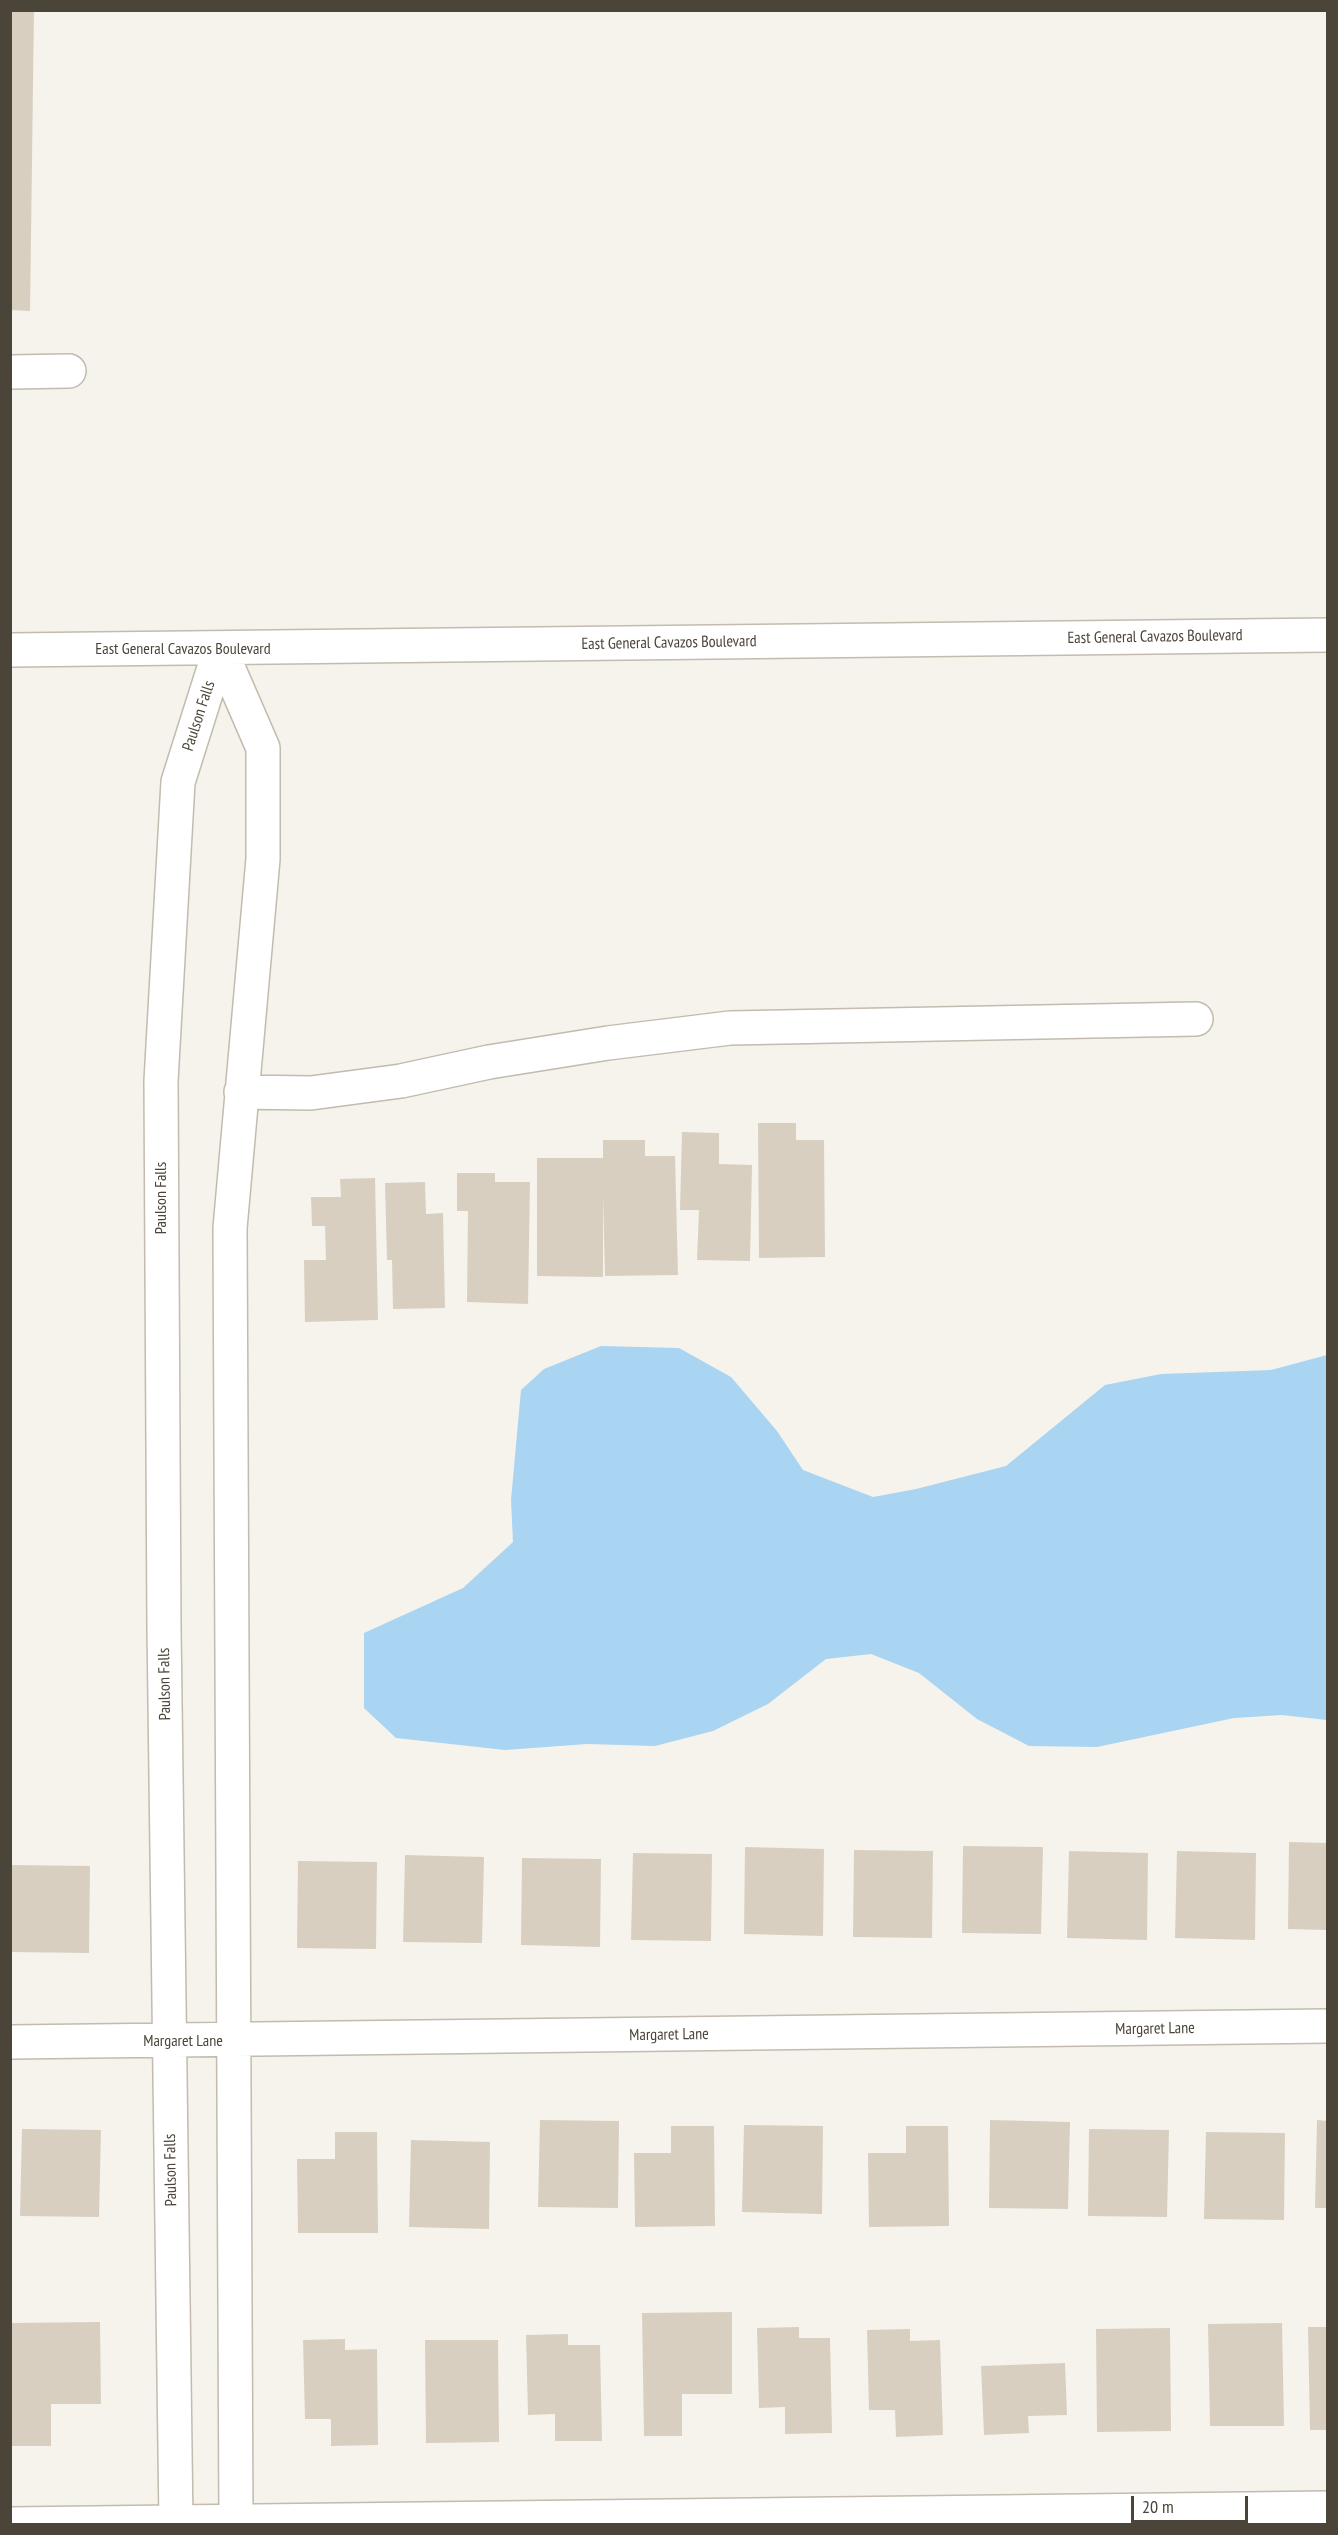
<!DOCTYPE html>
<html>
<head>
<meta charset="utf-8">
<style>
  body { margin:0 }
  #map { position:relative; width:1338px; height:2535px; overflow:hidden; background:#f6f3ec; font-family:"PT Sans Narrow",sans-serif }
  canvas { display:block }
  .frame { position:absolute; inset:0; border:12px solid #4b4439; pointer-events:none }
  .scale { position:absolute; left:1131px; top:2496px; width:117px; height:27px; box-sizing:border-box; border:3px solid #4b4439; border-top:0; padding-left:8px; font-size:18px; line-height:21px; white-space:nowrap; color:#4b4439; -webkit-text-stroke:4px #fff; paint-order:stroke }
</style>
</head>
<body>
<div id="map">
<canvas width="1338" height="2535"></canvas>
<div class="frame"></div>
<div class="scale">20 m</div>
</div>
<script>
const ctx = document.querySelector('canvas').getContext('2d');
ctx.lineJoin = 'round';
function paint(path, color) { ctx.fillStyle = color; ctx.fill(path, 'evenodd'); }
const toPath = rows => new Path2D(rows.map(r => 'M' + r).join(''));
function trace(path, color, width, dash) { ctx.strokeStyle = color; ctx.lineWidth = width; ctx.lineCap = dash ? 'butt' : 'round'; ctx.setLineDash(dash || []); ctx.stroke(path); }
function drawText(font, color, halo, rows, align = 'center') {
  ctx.font = font + ' "PT Sans Narrow",sans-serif'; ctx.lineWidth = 5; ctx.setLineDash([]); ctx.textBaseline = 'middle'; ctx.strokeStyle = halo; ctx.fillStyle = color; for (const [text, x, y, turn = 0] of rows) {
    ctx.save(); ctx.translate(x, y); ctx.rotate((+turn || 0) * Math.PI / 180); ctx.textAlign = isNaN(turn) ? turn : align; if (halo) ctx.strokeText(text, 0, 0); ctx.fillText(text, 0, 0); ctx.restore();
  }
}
paint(toPath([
  [601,1346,679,1348,731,1377,777,1431,803,1470,873,1497,916,1489,1006,1466,1105,1385,1161,1374,1271,1370,1327,1355,1327,1720,1282,1715,1234,1718,1097,1747,1029,1746,977,1719,919,1673,871,1654,826,1659,768,1704,713,1731,655,1746,587,1744,505,1750,396,1738,364,1708,364,1633,463,1588,513,1542,511,1500,521,1390,544,1369]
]), '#a9d4f2');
paint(toPath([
  [10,10,34,10,30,311,10,310],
  [758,1123,796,1123,796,1140,824,1140,825,1257,759,1258],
  [682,1132,719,1133,719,1164,752,1165,750,1261,697,1260,699,1210,680,1210],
  [603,1140,645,1140,645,1156,675,1156,678,1275,605,1276,603,1194,603,1277,537,1276,537,1158,603,1158],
  [457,1173,495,1173,495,1182,530,1182,528,1304,467,1302,468,1211,457,1211],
  [375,1178,378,1320,305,1322,304,1260,326,1260,325,1226,312,1226,311,1197,341,1197,340,1179],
  [425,1182,426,1214,443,1213,445,1308,393,1309,392,1260,387,1260,385,1183],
  [1289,1842,1328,1843,1328,1930,1288,1929],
  [963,1846,1043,1847,1041,1934,962,1933],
  [745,1847,824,1849,823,1936,744,1934],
  [854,1850,933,1851,932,1938,853,1937],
  [1069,1851,1148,1853,1147,1940,1067,1938],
  [1177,1851,1256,1853,1255,1940,1175,1938],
  [633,1853,712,1854,711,1941,631,1940],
  [405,1855,484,1857,482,1943,403,1942],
  [522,1858,601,1859,600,1947,521,1945],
  [298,1861,377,1862,376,1949,297,1948],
  [11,1865,90,1866,89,1953,10,1952],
  [540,2120,619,2121,618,2208,538,2207],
  [990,2120,1070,2122,1068,2209,989,2208],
  [1317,2120,1328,2121,1328,2208,1315,2208],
  [744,2125,823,2126,822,2214,742,2212],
  [671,2126,714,2126,715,2226,635,2227,634,2153,671,2153],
  [906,2126,948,2126,949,2226,869,2227,868,2153,906,2153],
  [22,2129,101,2130,99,2217,20,2216],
  [1089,2129,1169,2130,1167,2217,1088,2216],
  [335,2132,377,2132,378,2233,298,2233,297,2159,335,2159],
  [1206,2132,1285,2133,1284,2220,1204,2219],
  [411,2140,490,2142,489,2229,409,2227],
  [732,2312,732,2394,682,2394,682,2436,644,2436,642,2313],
  [100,2322,101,2404,51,2404,51,2446,12,2446,11,2323],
  [1282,2323,1284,2426,1210,2426,1208,2324],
  [799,2327,799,2338,830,2338,832,2433,785,2434,785,2407,759,2408,757,2328],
  [1308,2327,1328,2327,1328,2430,1310,2430],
  [1170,2328,1171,2431,1097,2432,1096,2329],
  [910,2329,910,2341,940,2340,943,2435,896,2437,895,2410,869,2410,867,2330],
  [568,2334,568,2345,600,2345,602,2441,555,2441,555,2414,528,2415,526,2335],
  [345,2339,345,2350,377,2349,378,2445,331,2446,331,2419,305,2419,303,2340],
  [425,2340,498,2340,499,2442,426,2443],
  [1065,2363,1067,2415,1028,2416,1029,2433,984,2435,981,2366]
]), '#d8cfc1');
const minor = toPath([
  [10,372,69,371],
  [220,649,263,748,263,859,230,1228,236,2524],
  [10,650,1328,635],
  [241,1092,311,1093,401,1081,489,1062,608,1043,730,1028,1196,1019],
  [10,2042,1328,2026],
  [10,2524,1328,2508],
  [176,2524,164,1627,161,1081,178,782,220,649]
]);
trace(minor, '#c2bbae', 36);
trace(minor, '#fff', 33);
drawText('16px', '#4b4439', '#fff', [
  ["East General Cavazos Boulevard",1155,637,-1],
  ["East General Cavazos Boulevard",669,643,-1],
  ["East General Cavazos Boulevard",183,649],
  ["Paulson Falls",199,716,-72],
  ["Paulson Falls",161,1198,-90],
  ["Paulson Falls",165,1684,-91],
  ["Margaret Lane",1155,2029,-1],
  ["Margaret Lane",669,2035,-1],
  ["Margaret Lane",183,2041],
  ["Paulson Falls",171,2170,-91]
]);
</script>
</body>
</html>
